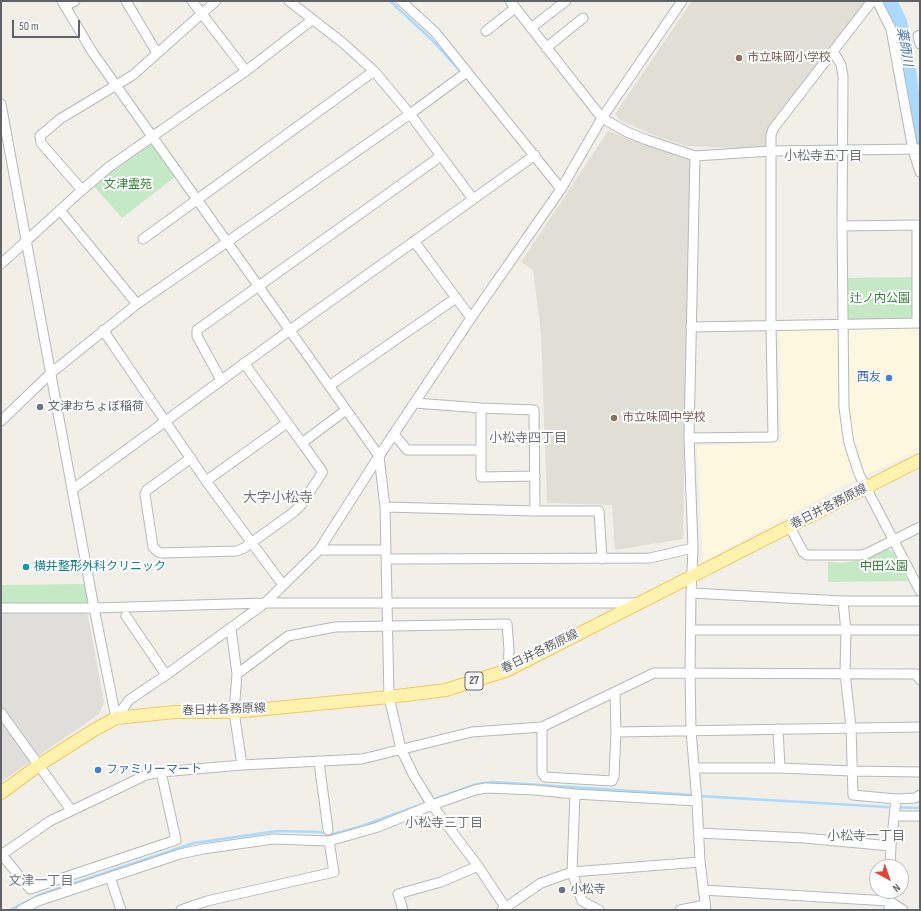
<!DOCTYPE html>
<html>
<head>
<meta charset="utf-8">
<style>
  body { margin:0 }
  #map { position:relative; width:921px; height:911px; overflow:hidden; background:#f1efe8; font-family:"Sofia Sans Condensed",sans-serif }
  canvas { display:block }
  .frame { position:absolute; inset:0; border:2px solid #5f6368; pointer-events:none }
  .north { position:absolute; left:869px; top:859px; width:40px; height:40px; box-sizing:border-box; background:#fff; border:1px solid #bfc1c3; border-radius:50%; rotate:140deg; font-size:11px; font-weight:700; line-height:16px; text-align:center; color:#5f6368 }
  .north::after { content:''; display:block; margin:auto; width:14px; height:18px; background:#ea4335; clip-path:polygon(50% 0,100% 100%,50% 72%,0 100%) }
  .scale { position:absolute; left:12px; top:20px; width:68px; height:18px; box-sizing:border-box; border:2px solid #5f6368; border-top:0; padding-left:5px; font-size:12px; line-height:14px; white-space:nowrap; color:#5f6368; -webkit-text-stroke:3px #fff; paint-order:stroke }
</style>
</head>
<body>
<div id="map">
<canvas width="921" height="911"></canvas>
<div class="frame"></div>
<div class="north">N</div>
<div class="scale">50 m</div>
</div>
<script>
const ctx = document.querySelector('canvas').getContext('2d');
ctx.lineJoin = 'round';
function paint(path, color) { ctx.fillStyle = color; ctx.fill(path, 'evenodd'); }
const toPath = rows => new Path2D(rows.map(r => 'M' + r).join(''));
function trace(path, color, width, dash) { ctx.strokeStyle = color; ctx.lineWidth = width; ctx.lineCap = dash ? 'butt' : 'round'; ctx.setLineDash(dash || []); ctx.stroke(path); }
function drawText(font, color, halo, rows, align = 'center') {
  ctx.font = font + ' "Sofia Sans Condensed","Noto Sans JP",sans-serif'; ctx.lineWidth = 4; ctx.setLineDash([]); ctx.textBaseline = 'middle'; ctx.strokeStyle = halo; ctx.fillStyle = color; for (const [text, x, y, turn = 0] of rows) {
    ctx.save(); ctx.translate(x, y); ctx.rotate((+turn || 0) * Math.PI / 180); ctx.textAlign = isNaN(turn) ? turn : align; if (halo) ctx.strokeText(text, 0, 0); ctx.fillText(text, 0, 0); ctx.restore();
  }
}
paint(toPath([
  [920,328,920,450,847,484,703,562,697,446,781,442,779,329]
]), '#fef7e0');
paint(toPath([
  [87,611,104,702,99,714,1,782,1,612]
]), '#e0deda');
paint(toPath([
  [692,1,867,1,767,131,767,147,738,148,686,146,653,135,620,120,615,114],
  [608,131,690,160,683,539,615,550,612,505,547,503,541,333,533,270,521,262]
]), '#e1ded6');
paint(toPath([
  [146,144,155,145,176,176,122,218,93,185,117,165],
  [914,277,914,320,846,322,846,278],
  [888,549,893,552,908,581,828,582,828,562,843,563,866,559],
  [85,584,90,611,1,611,1,585]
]), '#c5e8c5');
trace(toPath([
  [390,1,431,39,460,71],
  [699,796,887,807,920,808],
  [432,800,477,784,493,782,694,795],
  [10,910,39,895,194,843,277,831,318,832,333,834,359,827,428,802]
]), '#aadaff', 2.5);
trace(toPath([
  [889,1,899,22,905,46,912,100,920,142]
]), '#aadaff', 16);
const minor = toPath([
  [62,1,93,53,379,456,385,507,389,697,401,749,414,776,432,805,478,866,505,907],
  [126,1,157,53],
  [192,1,246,71],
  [289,1,343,43,374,71,410,114,473,199],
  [401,1,435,32,561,189],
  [510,1,602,118,627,132,647,140,695,156,771,151,920,149],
  [877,1,891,29,913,150,920,172],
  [65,6,75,1],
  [531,28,566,1],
  [486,31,515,8],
  [920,35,918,36,920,44],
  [546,48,583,18],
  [832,52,836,56,841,65,843,76,842,226,844,407,847,430,849,443,859,474,920,591],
  [1,104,94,608,116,718],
  [695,156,689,438,693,548,691,593,690,673,691,731,697,801,700,862,706,910],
  [82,190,109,167,246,71,312,20],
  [60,210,137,304],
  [842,226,917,225,917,323],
  [143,239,374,71],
  [414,241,471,318],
  [1,264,82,190,41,143,40,136,60,119,133,75,216,1],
  [691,327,920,323],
  [103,330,206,481,283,585],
  [244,363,302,443],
  [221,380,197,336,197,330,441,156],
  [329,386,456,298],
  [415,403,481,408,534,410,535,511],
  [481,408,481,477,535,476],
  [1,421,51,373,137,304,227,242,410,114,467,72],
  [394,434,407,450,481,450],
  [689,438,773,437,771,325,771,135,773,129,872,1],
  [191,458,147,490,145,494,153,547,158,552,161,553,237,551,244,548,294,512,301,505,322,473,322,471,302,443,346,410],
  [206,481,287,423],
  [73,489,290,330,535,155],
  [385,507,535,511,599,511,602,559],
  [790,527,803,552,807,555,860,555,868,553,920,527],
  [319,550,385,550],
  [386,559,650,558,693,548],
  [691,593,843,601,920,601],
  [843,601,846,631,845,673,851,727,853,795,896,799,915,798,920,795],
  [1,608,94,608,265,603,638,603],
  [126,616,166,675],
  [231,629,237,674,234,712,242,765],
  [691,630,920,630],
  [237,674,288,636,335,627,507,624,509,650,508,670],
  [1,713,71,810],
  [116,718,129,700,166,675,265,603,319,550,379,456,471,318,561,189,602,118,682,1],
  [542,727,542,773,545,777,612,781,614,777,616,732,615,693],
  [778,729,780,768],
  [616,732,920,727],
  [319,762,328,830],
  [694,768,780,768,852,771,920,772],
  [575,794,572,872,582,901,599,910],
  [895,816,920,816],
  [699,833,804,838,891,846],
  [1,855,50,821,146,775,161,772,242,765,362,759,472,732,542,727,654,673,916,674,920,680],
  [2,855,30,889,176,840,161,772],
  [890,867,891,846,896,799],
  [110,877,121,910],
  [703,890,889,901,903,910],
  [21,910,38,901,180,854,203,849,273,839,329,841,378,827,432,805,475,790,486,788,535,790,575,794,697,801],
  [181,910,207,901,334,872,329,841],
  [403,910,398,894,441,882,478,866],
  [502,910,541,883,572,872,700,862],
  [680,910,705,905],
  [889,910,890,891]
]);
const major = toPath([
  [1,793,39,765,94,730,116,718,175,712,234,712,389,697,446,690,508,670,920,460]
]);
trace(minor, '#b5b8bc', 11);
trace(major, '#f2c960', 14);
trace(minor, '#fff', 9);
trace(major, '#fff2af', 12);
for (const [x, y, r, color] of [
  [739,58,4,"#8d6e63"],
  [889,378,4,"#3f7fe0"],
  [40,407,4,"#6b7280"],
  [614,418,4,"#8d6e63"],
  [26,567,4,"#0f9aa8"],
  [98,770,4,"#3f7fe0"],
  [562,890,4,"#6b7280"]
]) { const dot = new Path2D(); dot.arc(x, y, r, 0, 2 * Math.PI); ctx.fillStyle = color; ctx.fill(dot); trace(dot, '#fff', 1.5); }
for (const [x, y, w] of [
  [474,681,18]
]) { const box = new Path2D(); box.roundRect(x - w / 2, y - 9, w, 18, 3); ctx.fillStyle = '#fff'; ctx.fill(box); trace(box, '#5f6368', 1); }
drawText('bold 11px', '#5f6368', null, [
  ["27",474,681]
]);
drawText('12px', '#785e54', '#fff', [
  ["市立味岡小学校",747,58],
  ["市立味岡中学校",622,418]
], 'left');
drawText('12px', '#348238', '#fff', [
  ["文津霊苑",128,185],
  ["辻ノ内公園",880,299],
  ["中田公園",884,567]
]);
drawText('12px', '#366cbe', '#fff', [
  ["西友",881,378],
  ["ファミリーマート",106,770,"left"]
], 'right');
drawText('12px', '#5b616d', '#fff', [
  ["文津おちょぼ稲荷",48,407],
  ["小松寺",570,890]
], 'left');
drawText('12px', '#5f6368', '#fff', [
  ["春日井各務原線",829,507,-27],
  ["春日井各務原線",540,652,-26],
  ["春日井各務原線",224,710,-2]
]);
drawText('12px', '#0d838f', '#fff', [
  ["横井整形外科クリニック",34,567]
], 'left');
drawText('italic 13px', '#4174aa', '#fff', [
  ["薬師川",904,47,80]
]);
drawText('13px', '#70757a', '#fff', [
  ["小松寺五丁目",823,157],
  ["小松寺四丁目",528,439],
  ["小松寺三丁目",444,824],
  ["小松寺一丁目",866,837],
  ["文津一丁目",41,882]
]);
drawText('14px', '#70757a', '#fff', [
  ["大字小松寺",278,498]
]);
</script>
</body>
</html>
